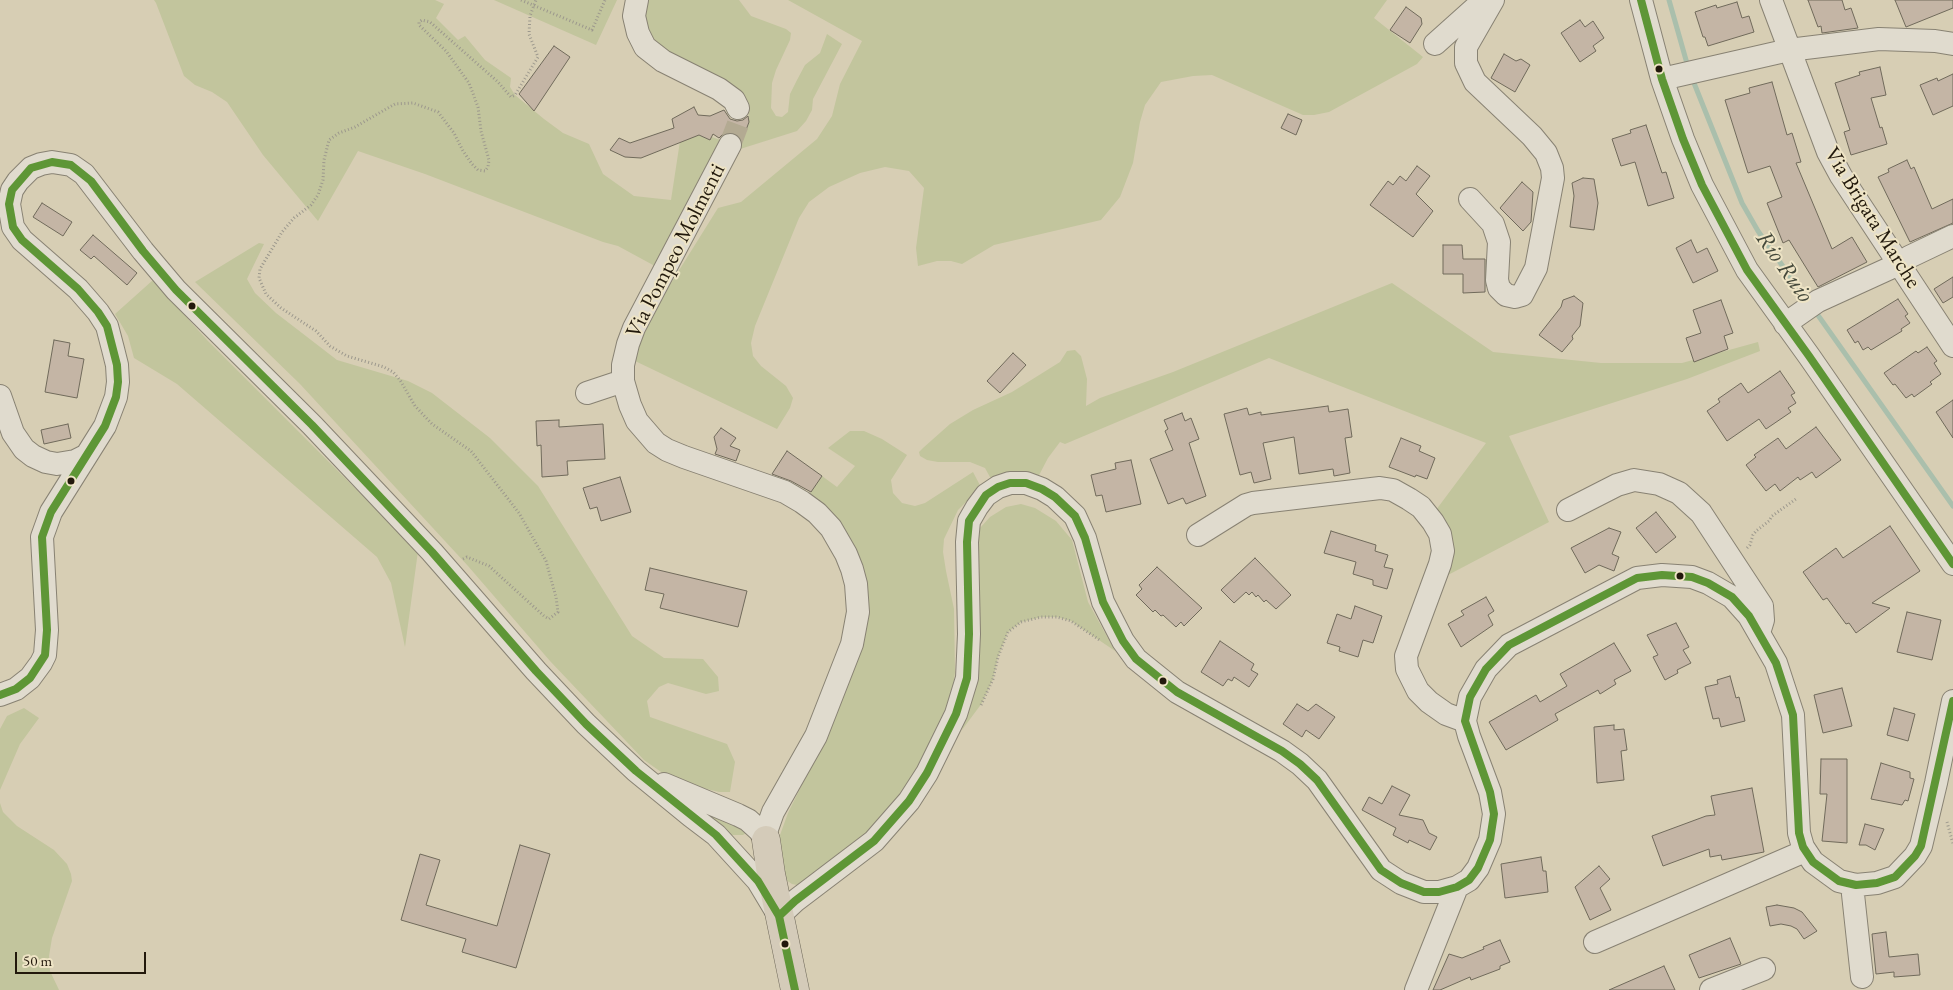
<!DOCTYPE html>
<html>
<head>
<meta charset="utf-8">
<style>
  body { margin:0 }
  #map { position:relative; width:1953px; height:990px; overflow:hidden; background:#d7ceb4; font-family:"EB Garamond",serif }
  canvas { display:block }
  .scale { position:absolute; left:15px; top:952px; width:131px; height:22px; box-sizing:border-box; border:2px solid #22190c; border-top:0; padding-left:6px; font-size:15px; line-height:18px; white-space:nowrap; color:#22190c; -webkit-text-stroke:4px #eee4c5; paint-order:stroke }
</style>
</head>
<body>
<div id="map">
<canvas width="1953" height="990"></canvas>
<div class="scale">50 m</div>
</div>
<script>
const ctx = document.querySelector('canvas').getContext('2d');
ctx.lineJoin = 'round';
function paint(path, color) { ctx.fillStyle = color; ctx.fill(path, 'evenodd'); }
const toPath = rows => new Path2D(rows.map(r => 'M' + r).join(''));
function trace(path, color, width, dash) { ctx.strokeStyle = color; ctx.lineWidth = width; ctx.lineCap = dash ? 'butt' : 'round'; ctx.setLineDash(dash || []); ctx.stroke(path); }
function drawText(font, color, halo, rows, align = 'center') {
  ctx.font = font + ' "EB Garamond",serif'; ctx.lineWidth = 4; ctx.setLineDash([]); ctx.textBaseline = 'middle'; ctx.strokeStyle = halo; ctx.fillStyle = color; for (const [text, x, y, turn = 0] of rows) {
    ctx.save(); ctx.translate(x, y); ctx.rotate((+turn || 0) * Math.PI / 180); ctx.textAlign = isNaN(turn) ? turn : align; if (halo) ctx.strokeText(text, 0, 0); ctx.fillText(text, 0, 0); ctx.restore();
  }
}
paint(toPath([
  [154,0,435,0,444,4,436,18,458,40,465,36,485,60,511,78,510,87,515,95,544,119,563,133,589,144,603,174,634,196,671,200,680,141,699,135,710,140,712,137,723,141,701,178,653,267,653,265,618,246,603,242,425,174,358,151,318,221,263,155,227,102,212,92,195,85,184,76,156,3],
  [494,0,617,0,596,45],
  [643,0,739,0,751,16,786,29,791,33,790,40,776,70,772,83,771,108,776,116,782,117,788,112,790,94,797,80,805,65,820,53,827,34,842,44,813,99,812,110,806,121,797,131,737,150,746,133,749,122,748,107,650,42],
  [788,0,1387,0,1374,18,1423,57,1417,64,1329,112,1314,115,1303,115,1212,75,1193,76,1161,82,1145,105,1140,122,1133,163,1120,197,1101,220,994,245,962,264,951,261,937,261,918,266,916,248,924,188,909,171,885,167,860,173,829,187,809,202,799,218,755,326,751,343,753,356,761,366,786,386,793,398,790,408,777,429,633,360,639,344,668,288,718,208,741,202,817,139,832,116,840,84,862,41],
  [259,243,264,244,247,279,255,293,276,313,337,360,408,381,432,393,490,438,538,486,632,636,664,658,703,659,718,677,719,691,706,694,668,683,659,687,647,701,650,717,727,744,735,762,730,792,719,792,690,785,664,774,644,760,550,661,468,566,300,384,195,282],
  [153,280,207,340,418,551,405,647,391,583,377,557,177,384,134,358,128,336,115,314],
  [1392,283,1493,352,1601,363,1682,363,1758,342,1760,351,1687,379,1509,436,1549,522,1448,575,1436,510,1486,443,1269,358,1065,444,1060,442,1048,458,1036,481,996,488,985,468,970,462,938,462,927,460,920,456,919,452,923,448,950,424,973,410,1012,392,1060,362,1067,351,1075,350,1081,356,1087,379,1086,406,1100,398,1173,372],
  [850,431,864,431,882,439,907,455,891,480,893,493,902,503,915,506,925,503,973,472,983,491,969,499,958,510,944,539,943,552,946,571,954,609,955,672,953,688,934,746,874,832,802,886,792,884,783,878,779,844,780,835,788,813,824,740,866,619,807,498,822,476,837,487,855,466,828,448],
  [1021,504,1035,508,1056,521,1072,540,1088,602,1115,651,1071,621,1057,617,1041,617,1021,622,1008,632,998,657,993,679,982,703,962,730,977,678,976,544,980,528,990,517,1006,507],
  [24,708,39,718,20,744,0,790,0,729,7,716],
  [668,792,741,824,746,833,743,835,732,835,717,830],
  [0,803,3,812,17,826,54,850,67,864,71,874,72,881,52,938,49,956,50,971,59,990,0,990]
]), '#c2c59d');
trace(toPath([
  [1669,0,1688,67],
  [1692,78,1742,203,1758,231,1808,302],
  [1815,311,1953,506]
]), '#aabfac', 5);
const building = toPath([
  [1808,0,1842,0,1845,10,1851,8,1858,28,1822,33,1821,26,1818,27,1808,0],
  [1895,0,1953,0,1953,8,1906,27,1895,0],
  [1737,2,1742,18,1749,16,1754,32,1708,46,1705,37,1703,37,1695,12,1716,5,1717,8,1737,2],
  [1406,7,1421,18,1422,24,1410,43,1390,30,1406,7],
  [1580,20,1585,27,1593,21,1604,38,1593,46,1596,51,1580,62,1561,33,1580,20],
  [554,46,570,57,534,111,519,94,554,46],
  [1504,54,1516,61,1521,59,1530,65,1515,92,1491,78,1504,54],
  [1880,67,1886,95,1871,98,1880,128,1882,127,1887,144,1851,155,1844,132,1850,130,1835,83,1860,75,1859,72,1880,67],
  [1953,74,1953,106,1933,115,1920,85,1937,78,1938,81,1953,74],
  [1772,82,1787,135,1792,133,1801,162,1796,163,1832,249,1852,237,1867,262,1818,287,1789,240,1783,243,1767,203,1782,197,1770,166,1748,173,1725,100,1750,93,1749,88,1772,82],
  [694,107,698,115,710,116,724,110,730,119,737,121,743,120,748,116,749,122,742,141,736,134,730,132,723,134,719,138,713,134,710,140,699,135,641,158,625,157,610,150,619,138,630,143,674,128,672,119,694,107],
  [1288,114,1302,120,1296,135,1281,128,1288,114],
  [1646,125,1662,173,1666,172,1674,198,1648,206,1635,162,1621,166,1612,139,1631,133,1630,130,1646,125],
  [1907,160,1911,169,1914,167,1932,209,1953,199,1953,223,1910,242,1878,177,1889,172,1888,169,1907,160],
  [1417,166,1430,176,1416,194,1433,211,1413,237,1370,205,1388,181,1393,185,1400,176,1406,181,1417,166],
  [1583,178,1594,179,1598,203,1594,230,1570,227,1574,196,1572,183,1583,178],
  [1522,182,1533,192,1531,222,1523,231,1500,208,1522,182],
  [42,203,72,222,63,236,33,217,42,203],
  [93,235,137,273,127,285,94,256,91,259,80,250,93,235],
  [1691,240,1697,253,1707,248,1718,271,1693,283,1676,248,1691,240],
  [1443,245,1462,245,1463,259,1485,259,1485,292,1463,293,1463,274,1443,274,1443,245],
  [1953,277,1953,297,1943,303,1934,289,1953,277],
  [1574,296,1583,303,1580,326,1572,336,1573,339,1562,352,1539,335,1561,307,1563,300,1574,296],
  [1898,299,1908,314,1905,316,1910,323,1901,329,1902,331,1871,350,1868,347,1863,350,1858,341,1855,343,1847,330,1898,299],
  [1721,300,1733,333,1724,336,1728,349,1694,362,1686,338,1701,333,1693,310,1721,300],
  [54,340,70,343,68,356,84,359,77,398,45,392,54,340],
  [1927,347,1937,361,1934,363,1941,374,1930,382,1932,384,1914,397,1912,394,1906,398,1895,384,1893,385,1884,373,1916,351,1918,353,1927,347],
  [1013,353,1026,365,1000,393,987,381,1013,353],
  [1780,371,1795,393,1791,395,1796,403,1788,408,1791,412,1766,429,1759,419,1727,441,1707,411,1720,402,1718,399,1741,383,1748,393,1780,371],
  [1953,400,1953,438,1936,412,1953,400],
  [1328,406,1329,412,1348,409,1352,437,1345,438,1350,473,1334,476,1333,469,1299,474,1294,437,1263,443,1271,479,1254,483,1251,472,1240,475,1224,414,1247,408,1249,415,1261,412,1261,415,1328,406],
  [1182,413,1185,421,1191,418,1199,439,1189,443,1206,496,1186,504,1183,498,1168,504,1150,459,1173,450,1165,431,1168,429,1164,420,1182,413],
  [559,420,559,427,603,424,605,459,567,461,568,475,542,477,541,445,537,446,536,421,559,420],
  [68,424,71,438,44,444,41,430,68,424],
  [1816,427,1841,460,1816,478,1812,472,1800,480,1798,477,1780,491,1775,484,1766,491,1746,465,1756,457,1754,455,1778,438,1786,449,1816,427],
  [721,428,736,438,730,446,740,450,736,461,715,454,717,449,714,437,721,428],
  [1401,438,1421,446,1419,451,1435,458,1427,479,1416,475,1415,477,1389,467,1401,438],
  [787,451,822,476,811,492,791,481,772,474,787,451],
  [1131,460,1141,504,1106,512,1102,495,1096,496,1091,475,1116,469,1115,463,1131,460],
  [620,477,631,512,601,521,597,507,590,509,583,488,620,477],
  [1656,512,1676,537,1656,553,1636,528,1656,512],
  [1890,526,1920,571,1872,603,1890,608,1856,633,1849,623,1846,624,1827,598,1823,600,1803,572,1836,548,1843,558,1890,526],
  [1609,528,1621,532,1612,554,1619,557,1614,571,1599,565,1585,573,1571,548,1609,528],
  [1331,531,1376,545,1375,551,1388,555,1384,567,1393,569,1387,589,1373,585,1373,580,1353,574,1356,562,1324,553,1331,531],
  [1255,558,1291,595,1276,609,1266,600,1264,602,1258,595,1256,597,1252,592,1249,595,1246,592,1234,603,1221,590,1255,558],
  [1157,567,1202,608,1184,626,1181,622,1176,627,1163,615,1161,616,1155,610,1153,612,1136,595,1142,589,1139,585,1157,567],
  [650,568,747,591,738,627,660,608,664,594,645,590,650,568],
  [1486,597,1494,611,1488,615,1493,625,1461,647,1448,624,1464,615,1461,611,1486,597],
  [1355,606,1382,616,1373,643,1363,640,1358,657,1339,651,1340,647,1327,643,1337,614,1351,619,1355,606],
  [1907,612,1941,620,1932,660,1897,652,1907,612],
  [1676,623,1689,647,1683,650,1691,663,1677,670,1678,673,1665,680,1653,657,1658,655,1647,635,1676,623],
  [1220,641,1254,664,1251,670,1258,674,1249,687,1234,677,1232,681,1228,679,1223,686,1201,672,1220,641],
  [1614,643,1631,671,1614,680,1616,684,1600,694,1598,690,1555,714,1558,720,1506,750,1489,722,1536,695,1540,702,1567,686,1560,674,1614,643],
  [1730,676,1736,698,1739,697,1745,721,1721,727,1719,718,1713,719,1705,687,1718,684,1717,680,1730,676],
  [1842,688,1852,726,1823,733,1814,695,1842,688],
  [1297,704,1308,711,1316,704,1335,717,1319,739,1306,730,1302,737,1283,724,1297,704],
  [1894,708,1915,714,1908,741,1887,735,1894,708],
  [1614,725,1614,730,1624,729,1627,750,1621,751,1624,780,1597,783,1594,727,1614,725],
  [1821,759,1847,759,1847,843,1822,841,1827,794,1820,794,1821,759],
  [1881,763,1910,772,1910,778,1914,779,1908,801,1905,800,1902,805,1871,799,1881,763],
  [1392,786,1410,795,1399,815,1423,820,1429,833,1437,837,1430,850,1409,840,1408,843,1393,835,1396,828,1362,810,1369,797,1382,804,1392,786],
  [1752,788,1764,852,1722,860,1721,855,1710,857,1709,849,1663,866,1652,836,1706,816,1715,815,1711,796,1752,788],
  [1865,824,1884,829,1875,850,1866,845,1859,845,1865,824],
  [520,845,550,854,516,968,462,952,466,939,401,920,420,854,440,860,426,905,497,926,520,845],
  [1541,857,1543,871,1546,871,1548,892,1505,898,1501,864,1541,857],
  [1599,866,1610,879,1600,888,1611,910,1590,920,1575,887,1599,866],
  [1777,905,1794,908,1802,912,1817,931,1804,939,1797,929,1791,926,1781,924,1770,926,1766,907,1777,905],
  [1886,932,1889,957,1918,954,1920,975,1894,977,1894,972,1876,974,1872,934,1886,932],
  [1730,938,1741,964,1699,978,1689,955,1730,938],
  [1500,940,1510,962,1500,966,1500,969,1471,980,1470,977,1440,990,1433,990,1449,954,1462,958,1484,949,1483,947,1500,940],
  [1664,966,1675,990,1609,990,1664,966]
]);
paint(building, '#c4b5a5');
trace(building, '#706a5b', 1);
trace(toPath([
  [730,145,738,124,738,108]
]), '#b3aa92', 22, [22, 11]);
const minor = toPath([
  [637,0,634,16,638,33,645,47,663,61,719,89,734,100,738,108],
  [1641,0,1662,79,1683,139,1702,185,1747,270,1809,356,1953,564],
  [1771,0,1828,152,1841,176,1953,346],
  [1435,44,1484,0],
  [1662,79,1789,50,1879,39,1935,41,1953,44],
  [730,145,634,328,628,344,623,365,623,381,630,405,637,421,656,443,667,450,684,457,785,492,802,502,817,513,831,528,846,554,852,569,856,584,858,612,852,644,816,736,773,812,767,829,766,840],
  [1470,199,1493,224,1499,242,1497,280,1499,288,1506,295,1515,297,1522,295,1536,268,1553,178,1552,168,1546,153,1532,136,1475,82,1466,63,1466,47,1493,0],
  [1785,324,1818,301,1899,264,1909,257,1953,236],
  [587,393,623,381],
  [0,396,13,433,24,449,33,456,46,462,57,464,75,461,85,456],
  [1568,510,1617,485,1634,480,1659,484,1679,493,1701,513,1762,606,1763,620,1759,633],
  [1198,535,1246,505,1253,503,1380,488,1393,490,1409,499,1421,507,1433,522,1440,534,1443,551,1440,564,1406,656,1407,669,1418,691,1429,702,1446,714,1465,721],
  [0,695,16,689,30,678,41,663,45,655,47,630,42,537,51,512,105,426,116,397,118,382,117,365,113,349,107,326,98,312,78,289,22,240,13,227,9,204,12,190,18,181,31,168,41,164,52,162,71,165,84,174,143,251,176,290,312,425,432,552,536,671,586,724,636,771,691,816,716,835,758,881,779,916,795,901,874,841,909,801,927,773,956,714,967,678,969,634,967,542,969,521,977,507,986,495,998,487,1010,483,1026,483,1042,489,1055,497,1075,516,1085,538,1103,602,1123,641,1136,659,1177,692,1282,751,1300,764,1317,780,1381,870,1401,883,1424,892,1439,892,1457,887,1469,880,1478,868,1490,840,1494,814,1490,792,1469,736,1465,721,1470,697,1486,669,1509,645,1637,578,1662,575,1692,577,1708,583,1732,597,1749,616,1776,663,1793,715,1799,833,1803,847,1813,862,1839,881,1856,885,1877,883,1895,877,1915,856,1921,846,1936,783,1953,701],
  [664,784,738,815,748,820,759,830,766,840],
  [1852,885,1862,977],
  [1595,942,1805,851],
  [1416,990,1457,887],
  [1711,990,1764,969]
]);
const major = toPath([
  [766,840,771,874,795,990]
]);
trace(minor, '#888273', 24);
trace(major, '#706a5b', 29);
trace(toPath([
  [521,0,592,30,605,0],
  [1747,548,1750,545,1753,535,1756,531,1769,521,1772,516,1796,499],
  [463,559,467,557,489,566,544,616,549,619,558,612,556,597,546,561,519,513,471,451,432,424,415,406,400,380,393,372,384,367,347,356,330,346,316,331,281,308,266,294,259,278,260,269,282,232,294,218,311,205,318,195,323,180,324,160,329,140,339,133,355,127,395,104,413,103,438,112,454,133,463,151,472,164,478,170,485,171,488,167,489,160,481,131,478,107,469,83,446,51,419,25,419,22,422,20,430,22,498,82,511,97,515,95,538,57,529,34,530,16,536,0],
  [981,705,993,679,998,657,1008,632,1021,622,1041,617,1057,617,1071,621,1101,641],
  [1947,822,1953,844]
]), '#9c988d', 3, [1, 2.5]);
trace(minor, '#e0dbce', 22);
trace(major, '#d4cbb9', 28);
trace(toPath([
  [1641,0,1662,79,1683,139,1702,185,1747,270,1809,356,1953,564],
  [0,695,16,689,30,678,45,655,47,630,42,537,51,512,105,426,116,397,118,382,117,365,107,326,98,312,78,289,22,240,13,227,9,204,12,190,31,168,52,162,71,165,91,181,143,251,176,290,312,425,432,552,536,671,586,724,636,771,716,835,758,881,779,916,795,990],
  [779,916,795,901,874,841,909,801,927,773,956,714,967,678,969,634,967,542,969,521,986,495,998,487,1010,483,1026,483,1042,489,1055,497,1075,516,1085,538,1103,602,1123,641,1136,659,1177,692,1282,751,1300,764,1317,780,1381,870,1401,883,1424,892,1439,892,1457,887,1469,880,1478,868,1490,840,1494,814,1490,792,1465,721,1470,697,1486,669,1509,645,1637,578,1662,575,1692,577,1708,583,1732,597,1749,616,1776,663,1793,715,1799,833,1803,847,1813,862,1839,881,1856,885,1877,883,1895,877,1915,856,1921,846,1953,701]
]), '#5e9636', 8);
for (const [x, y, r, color] of [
  [1659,69,4.5,"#22190c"],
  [192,306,4.5,"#22190c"],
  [71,481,4.5,"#22190c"],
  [1680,576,4.5,"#22190c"],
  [1163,681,4.5,"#22190c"],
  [785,944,4.5,"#22190c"]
]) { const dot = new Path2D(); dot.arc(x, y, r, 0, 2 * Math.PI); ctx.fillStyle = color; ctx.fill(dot); trace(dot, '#eee4c5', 2); }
drawText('22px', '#22190c', '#eee4c5', [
  ["Via Brigata Marche",1872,218,58],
  ["Via Pompeo Molmenti",676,251,-63]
]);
drawText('italic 24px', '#45493b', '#eee4c5', [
  ["Rio Ruio",1784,267,55]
]);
</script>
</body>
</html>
